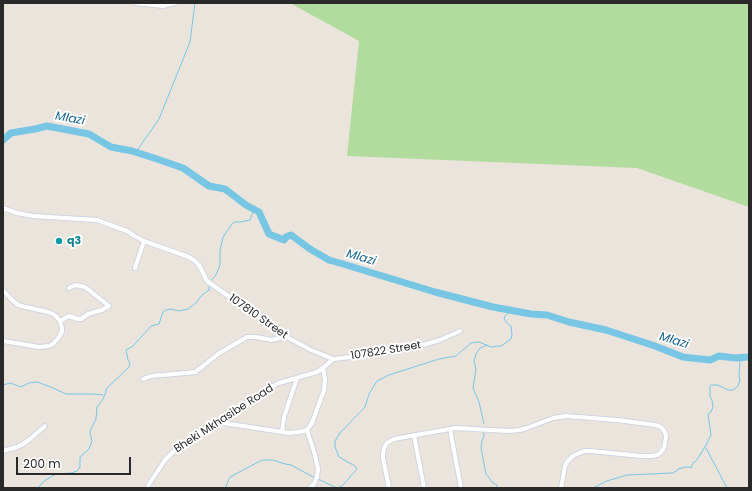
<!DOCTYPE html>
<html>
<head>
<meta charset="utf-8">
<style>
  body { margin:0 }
  #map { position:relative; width:752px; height:491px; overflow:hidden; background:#eae4dc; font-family:Poppins,sans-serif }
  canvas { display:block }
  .frame { position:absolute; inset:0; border:4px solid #292929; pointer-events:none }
  .scale { position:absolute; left:16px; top:457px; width:115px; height:18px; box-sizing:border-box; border:2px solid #292929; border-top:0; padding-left:5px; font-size:12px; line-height:14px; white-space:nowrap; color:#292929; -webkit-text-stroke:3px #fff; paint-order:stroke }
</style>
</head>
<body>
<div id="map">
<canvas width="752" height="491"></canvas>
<div class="frame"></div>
<div class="scale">200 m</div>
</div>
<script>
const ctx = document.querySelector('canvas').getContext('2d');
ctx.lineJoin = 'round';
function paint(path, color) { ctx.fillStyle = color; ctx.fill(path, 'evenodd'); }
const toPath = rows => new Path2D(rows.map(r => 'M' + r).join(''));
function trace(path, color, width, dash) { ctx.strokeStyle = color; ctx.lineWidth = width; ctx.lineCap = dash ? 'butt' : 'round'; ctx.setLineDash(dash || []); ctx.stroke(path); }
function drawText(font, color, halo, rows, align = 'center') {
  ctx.font = font + ' Poppins,sans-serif'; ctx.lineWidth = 4; ctx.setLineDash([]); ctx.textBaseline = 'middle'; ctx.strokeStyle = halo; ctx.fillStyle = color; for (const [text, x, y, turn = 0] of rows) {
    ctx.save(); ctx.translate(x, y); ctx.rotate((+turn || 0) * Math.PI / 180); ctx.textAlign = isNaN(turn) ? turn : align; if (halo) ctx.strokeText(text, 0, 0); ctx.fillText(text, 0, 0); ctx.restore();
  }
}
paint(toPath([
  [290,3,749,3,749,207,637,168,347,156,359,41]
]), '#b1dc9d');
trace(toPath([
  [136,152,159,119,190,42,195,3],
  [210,282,216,275,220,265,220,251,223,237,232,224,235,222,240,222,250,220,254,209],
  [3,385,10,383,21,387,29,383,37,382,51,387,66,394,92,394,103,395],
  [484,424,479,402,473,388,476,369,474,361,476,354,480,348,487,345],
  [484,433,484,436,482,441,481,448,486,474,493,483,497,485,497,488],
  [706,448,727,488],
  [318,479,337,488],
  [6,488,13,488],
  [38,488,44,481,56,474,71,473,77,471,80,467,80,457,89,449,92,441,90,433,91,429,96,419,97,407,103,399,106,392,106,389,129,367,130,364,128,360,126,350,133,346,151,326,159,324,163,312,166,310,171,309,179,311,188,309,196,303,202,295,209,290,209,287],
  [225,488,230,477,262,460,273,460,285,464,291,465,315,478],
  [338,488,343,485,357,469,355,466,339,457,335,447,335,441,340,433,365,407,369,394,377,381,389,375,439,359,456,356,471,343,479,342,491,347,501,346,511,339,512,334,511,326,508,324,504,319,505,316,512,310],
  [593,488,607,481,627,475,673,473,678,470,678,469,685,467,689,467,691,468,693,463,696,461,705,447,711,435,708,414,711,412,713,407,712,400,710,396,710,386,711,385,718,385,728,390,733,390,738,386,740,380,739,375,740,362,739,357]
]), '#77c6e4', 1);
trace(toPath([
  [3,140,11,133,35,129,47,126,89,134,111,147,132,151,157,159,183,168,209,186,225,189,246,205,259,212,269,234,284,240,286,237,291,235,310,249,329,260,343,264,435,292,493,307,531,314,547,315,569,322,606,330,655,346,683,357,710,360,719,356,735,358,749,357]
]), '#77c6e4', 7);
const street = toPath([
  [135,3,163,6,175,3],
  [3,208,17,213,33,216,97,220,127,231,133,235,144,241,189,257,195,261,199,265,207,281,285,336,311,350,333,359,371,355,409,349,440,340,460,331],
  [135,268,144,241],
  [3,290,11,299,18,305,26,307,48,312,55,315,60,321,62,328,62,331,59,337,53,344,49,346,39,347,3,341],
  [60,321,69,316,78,319,81,319,88,314,102,310,109,306,85,287,80,286,76,285,69,288],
  [143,379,151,376,186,373,195,372,202,367,218,354,247,337,256,337,272,340,280,338,285,336],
  [217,422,289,433,299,432,307,430],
  [450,429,461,488],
  [307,430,312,423,324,390,325,380,323,368],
  [307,430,315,455,318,469,317,477,314,484,310,488],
  [282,432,284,417,297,378],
  [414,435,424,488],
  [3,451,17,447,23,444,29,440,45,426],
  [148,488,149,484,165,460,178,447,275,385,279,383,317,372,323,368,333,359],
  [389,488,383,458,383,453,384,448,387,443,394,439,444,430,455,428,509,431,520,430,527,428,553,418,566,416,617,420,655,425,661,427,665,432,666,437,664,448,660,453,657,455,651,456,641,456,590,451,584,451,573,456,567,462,565,466,561,488]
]);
trace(street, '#d1d4e1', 6);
trace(street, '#fff', 4);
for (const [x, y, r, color] of [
  [59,241,4,"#0f9aa8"]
]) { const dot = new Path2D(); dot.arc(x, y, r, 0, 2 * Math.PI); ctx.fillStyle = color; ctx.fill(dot); trace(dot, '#fff', 1.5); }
drawText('bold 11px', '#0d838f', '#fff', [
  ["q3",67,241]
], 'left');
drawText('11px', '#292929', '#fff', [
  ["107810 Street",258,317,35],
  ["107822 Street",386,351,-9],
  ["Bheki Mkhasibe Road",224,419,-33]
]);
drawText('italic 12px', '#18648d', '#fff', [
  ["Mlazi",70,119,10],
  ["Mlazi",361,258,16],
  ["Mlazi",674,341,17]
]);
</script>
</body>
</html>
